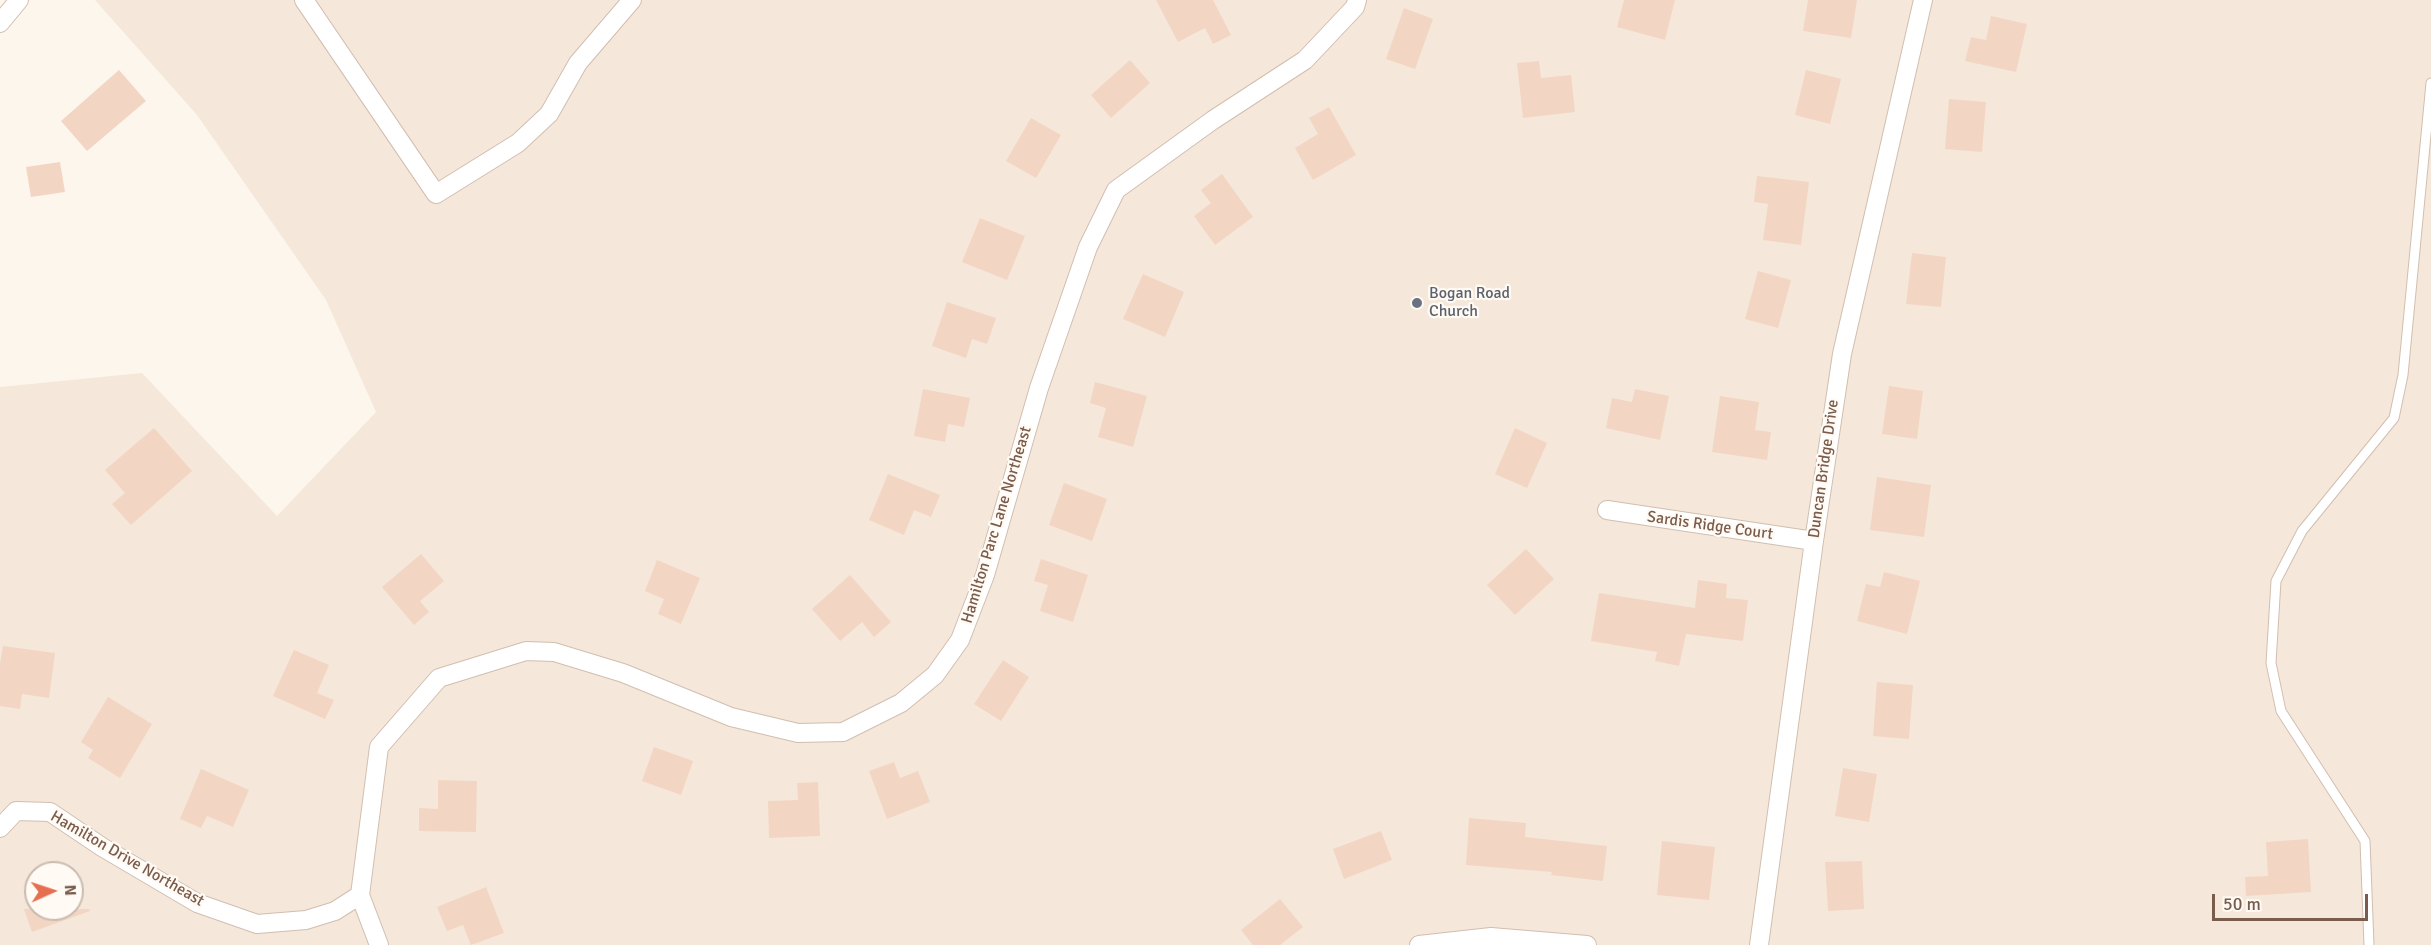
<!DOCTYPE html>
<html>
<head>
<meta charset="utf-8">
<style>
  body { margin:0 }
  #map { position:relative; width:2431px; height:945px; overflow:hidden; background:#fdf6ec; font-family:Signika,sans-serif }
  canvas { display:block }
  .north { position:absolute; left:24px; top:861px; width:60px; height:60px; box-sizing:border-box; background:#fffaf3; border:2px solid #cabbb1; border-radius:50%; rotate:87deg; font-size:16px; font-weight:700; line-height:24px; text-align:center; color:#7a5c4d }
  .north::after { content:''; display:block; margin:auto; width:21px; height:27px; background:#e76f51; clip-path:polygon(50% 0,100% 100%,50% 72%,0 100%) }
  .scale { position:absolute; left:2212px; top:894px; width:156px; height:27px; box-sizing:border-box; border:3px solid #7a5c4d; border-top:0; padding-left:8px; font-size:18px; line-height:21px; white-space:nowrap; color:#7a5c4d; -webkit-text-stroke:4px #fffaf3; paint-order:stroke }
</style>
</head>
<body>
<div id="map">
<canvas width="2431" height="945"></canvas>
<div class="north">N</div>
<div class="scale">50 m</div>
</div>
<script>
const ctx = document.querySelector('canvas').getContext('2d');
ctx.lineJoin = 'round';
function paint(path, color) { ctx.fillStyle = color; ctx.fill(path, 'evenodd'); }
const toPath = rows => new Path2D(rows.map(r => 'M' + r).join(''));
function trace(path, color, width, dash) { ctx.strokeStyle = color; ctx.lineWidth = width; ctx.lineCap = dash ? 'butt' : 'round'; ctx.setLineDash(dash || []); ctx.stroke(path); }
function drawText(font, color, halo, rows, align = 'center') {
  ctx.font = font + ' Signika,sans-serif'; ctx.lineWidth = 4.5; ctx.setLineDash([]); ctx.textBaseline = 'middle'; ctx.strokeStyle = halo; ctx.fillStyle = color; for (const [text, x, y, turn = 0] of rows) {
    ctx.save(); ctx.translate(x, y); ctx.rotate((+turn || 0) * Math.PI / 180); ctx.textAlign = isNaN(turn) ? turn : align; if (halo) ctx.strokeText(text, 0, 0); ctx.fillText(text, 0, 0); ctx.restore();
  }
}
paint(toPath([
  [95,0,2431,0,2431,945,0,945,0,387,142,373,277,516,376,412,326,300,197,115],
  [36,873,72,873,72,909,36,909]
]), '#f5e8da');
paint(toPath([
  [1156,0,1213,0,1231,35,1213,44,1205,28,1178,42],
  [1624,0,1675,0,1665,40,1617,27],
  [1808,0,1857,0,1851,38,1803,31],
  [1404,8,1433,19,1415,69,1386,59],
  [1991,16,2027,24,2016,72,1965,61,1971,37,1986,40],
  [1130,60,1150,83,1111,118,1091,95],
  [1539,61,1541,78,1571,75,1575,112,1523,118,1517,63],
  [119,70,146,101,87,151,61,121],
  [1806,70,1841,79,1830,124,1795,115],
  [1949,99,1986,102,1982,152,1945,149],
  [1329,107,1356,155,1313,180,1295,148,1318,134,1309,118],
  [1031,118,1061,135,1036,178,1006,161],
  [60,162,65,192,31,197,26,167],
  [1222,174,1253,217,1215,245,1194,216,1211,203,1201,190],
  [1757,176,1809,182,1801,245,1763,240,1768,204,1754,202],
  [980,218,1025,236,1007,280,962,262],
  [1912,253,1946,257,1941,307,1906,304],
  [1758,271,1791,280,1778,328,1745,319],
  [1143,274,1184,292,1165,337,1123,319],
  [947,302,996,318,987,344,972,339,966,358,932,346],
  [1095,382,1147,396,1133,447,1098,437,1106,408,1090,403],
  [1889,386,1923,391,1917,439,1882,434],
  [923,389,970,398,964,427,948,424,945,442,914,436],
  [1635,389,1669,396,1660,440,1606,428,1612,398,1632,402],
  [1720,396,1759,402,1755,430,1771,432,1767,460,1712,452],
  [154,428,192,471,131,525,112,504,125,493,105,470],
  [1515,428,1547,443,1527,488,1495,474],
  [888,474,940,495,931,517,914,510,904,535,869,520],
  [1877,477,1931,485,1924,537,1870,530],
  [1064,483,1107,499,1092,541,1049,525],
  [1526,549,1554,579,1515,615,1487,585],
  [421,554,444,581,420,601,429,612,414,625,382,587],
  [1041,559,1088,575,1073,622,1040,611,1048,585,1034,581],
  [657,560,700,578,681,624,658,614,664,599,645,591],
  [1884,572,1920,581,1907,634,1857,621,1866,584,1880,587],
  [850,575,891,622,874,637,862,622,840,641,812,609],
  [1698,580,1727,584,1726,598,1748,600,1743,641,1686,634,1679,666,1655,661,1657,652,1591,641,1599,593,1695,608],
  [3,646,55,653,49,698,22,694,20,709,0,706,0,664],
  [294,650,329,665,317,693,334,700,325,719,273,696],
  [1003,660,1029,677,1001,721,974,704],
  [1877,682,1913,685,1909,739,1873,736],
  [108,697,152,724,120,778,88,758,93,750,81,742],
  [654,747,693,761,681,795,642,781],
  [894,762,900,778,918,771,930,802,887,819,869,771],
  [1843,768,1877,774,1869,822,1835,816],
  [201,769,249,790,233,827,207,816,201,828,180,819],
  [438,780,477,781,476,832,419,831,419,808,438,809],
  [818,782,820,836,769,838,768,801,798,800,797,783],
  [1469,818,1526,823,1525,837,1607,846,1603,881,1551,875,1552,872,1466,865],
  [1381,831,1392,860,1344,879,1333,849],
  [2308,839,2311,892,2246,896,2245,877,2268,876,2266,842],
  [1662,841,1715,847,1709,900,1657,895],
  [1862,861,1864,909,1828,911,1825,862],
  [486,887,504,933,471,945,463,925,447,931,437,907],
  [1280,899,1303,927,1280,945,1253,945,1241,930],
  [24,909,89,909,90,911,32,932]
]), '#f3d5c3');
const lane = toPath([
  [2369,945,2365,841,2281,711,2271,663,2276,581,2302,531,2394,418,2403,375,2431,83]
]);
const street = toPath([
  [304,0,436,194,518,143,549,114,578,63,632,0],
  [0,23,19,0],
  [1607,510,1814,541],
  [0,828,16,811,50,812,102,847,197,903,257,924,306,920,335,911,360,895],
  [379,945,360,895,379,747,439,678,526,651,554,652,623,673,731,717,798,733,843,732,901,703,935,675,960,640,985,575,1039,388,1088,247,1116,190,1213,120,1305,60,1355,7,1357,0],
  [1419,945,1491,937,1587,945],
  [1759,945,1814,541,1842,354,1923,0]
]);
trace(lane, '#d1beb0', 11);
trace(street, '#d1beb0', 20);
trace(lane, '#fff', 9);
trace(street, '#fff', 18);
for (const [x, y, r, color] of [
  [1417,303,6,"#6b7280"]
]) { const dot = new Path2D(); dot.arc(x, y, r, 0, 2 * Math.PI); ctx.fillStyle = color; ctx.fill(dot); trace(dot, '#fffaf3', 2); }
drawText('16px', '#5b616d', '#fffaf3', [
  ["Bogan Road",1429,294],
  ["Church",1429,312]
], 'left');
drawText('16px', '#7a5c4d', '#fffaf3', [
  ["Duncan Bridge Drive",1824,469,-82],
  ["Hamilton Parc Lane Northeast",997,525,-73],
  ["Sardis Ridge Court",1710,526,8],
  ["Hamilton Drive Northeast",127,859,30]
]);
</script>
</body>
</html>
